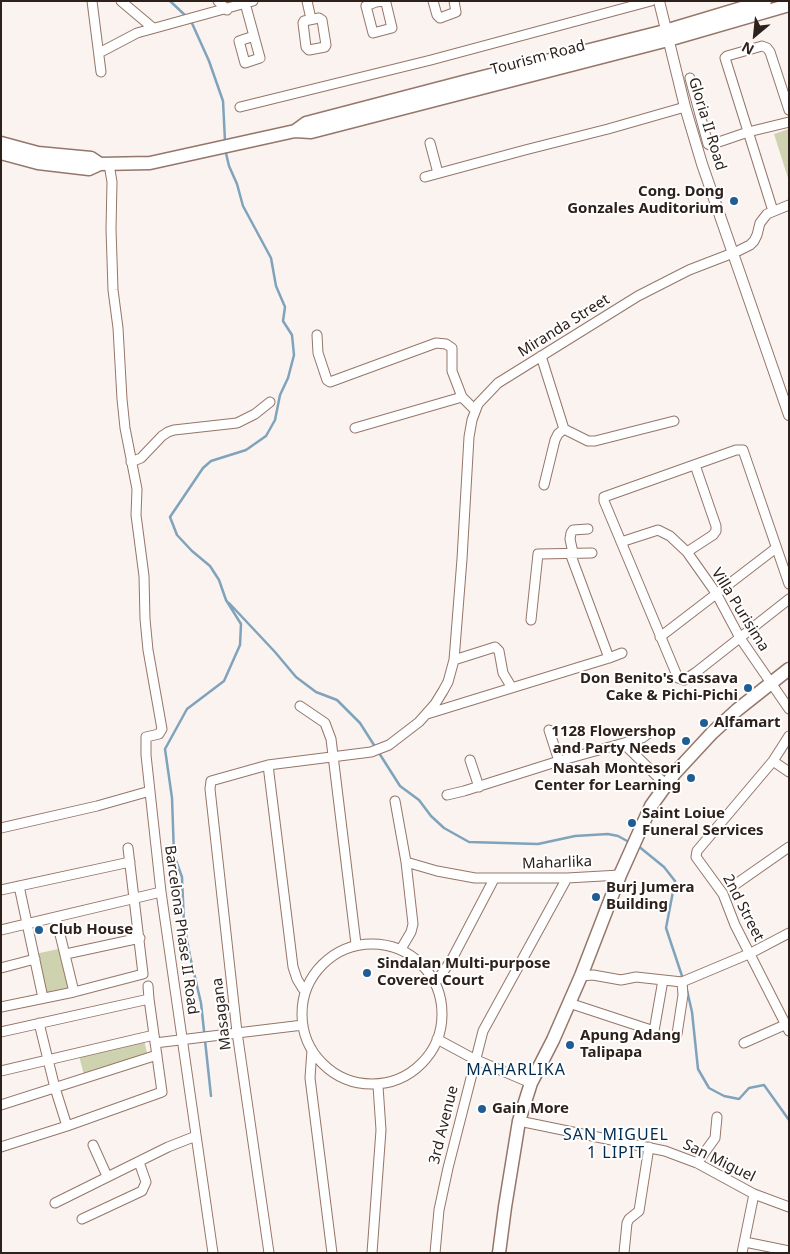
<!DOCTYPE html>
<html>
<head>
<meta charset="utf-8">
<style>
  body { margin:0 }
  #map { position:relative; width:790px; height:1254px; overflow:hidden; background:#faf3f0; font-family:"Noto Sans",sans-serif }
  canvas { display:block }
  .frame { position:absolute; inset:0; border:2px solid #2e211c; pointer-events:none }
  .north { position:absolute; left:730px; top:10px; width:50px; height:50px; -webkit-text-stroke:4px #fff; paint-order:stroke; rotate:208deg; font-size:14px; font-weight:700; line-height:20px; text-align:center; color:#2e211c }
  .north::after { content:''; display:block; margin:auto; width:18px; height:22px; background:#2e211c; clip-path:polygon(50% 0,100% 100%,50% 72%,0 100%) }
</style>
</head>
<body>
<div id="map">
<canvas width="790" height="1254"></canvas>
<div class="frame"></div>
<div class="north">N</div>
</div>
<script>
const ctx = document.querySelector('canvas').getContext('2d');
ctx.lineJoin = 'round';
function paint(path, color) { ctx.fillStyle = color; ctx.fill(path, 'evenodd'); }
const toPath = rows => new Path2D(rows.map(r => 'M' + r).join(''));
function trace(path, color, width, dash) { ctx.strokeStyle = color; ctx.lineWidth = width; ctx.lineCap = dash ? 'butt' : 'round'; ctx.setLineDash(dash || []); ctx.stroke(path); }
function drawText(font, color, halo, rows, align = 'center') {
  ctx.font = font + ' "Noto Sans",sans-serif'; ctx.lineWidth = 4; ctx.setLineDash([]); ctx.textBaseline = 'middle'; ctx.strokeStyle = halo; ctx.fillStyle = color; for (const [text, x, y, turn = 0] of rows) {
    ctx.save(); ctx.translate(x, y); ctx.rotate((+turn || 0) * Math.PI / 180); ctx.textAlign = isNaN(turn) ? turn : align; if (halo) ctx.strokeText(text, 0, 0); ctx.fillText(text, 0, 0); ctx.restore();
  }
}
paint(toPath([
  [789,129,789,178,788,178,774,134],
  [63,948,72,991,44,997,35,954],
  [144,1040,148,1057,84,1075,79,1056]
]), '#cfd2af');
trace(toPath([
  [170,1,187,17],
  [191,21,209,61,223,101,225,141],
  [229,603,275,652,296,677,316,692,337,700,360,723,400,786,419,800,431,816,444,828,469,842,538,844,575,836,608,834,618,836,629,842],
  [637,845,664,867,675,881,666,928,683,979],
  [686,986,692,1012,698,1069,709,1088,724,1096,739,1099,749,1088,764,1085,789,1120],
  [211,1096,201,1003,190,956,184,924,182,877,174,855,172,798,165,749,187,709,224,681,240,645,241,624,226,600,219,580,210,566,192,551,177,535,170,517,203,468,211,461,246,450,266,436,275,420,280,395,288,378,294,355,292,335,283,321,285,307,276,286,271,258,243,206,237,184,229,166,225,149]
]), '#80a3bc', 2.5);
const minor = toPath([
  [92,1,101,72],
  [121,1,153,28],
  [218,1,227,10],
  [307,1,311,19],
  [384,1,386,3,392,28,373,33,366,6,376,2,384,1],
  [433,1,437,15,440,18,456,12,454,1],
  [245,3,260,58,245,63,239,41,254,36],
  [319,18,322,20,326,45,325,47,309,50,306,47,303,23,304,21,319,18],
  [99,53,137,33,253,1],
  [690,78,708,144,710,145,748,132,789,122],
  [240,107,431,60,651,1],
  [430,143,438,173],
  [109,164,112,182,111,229,113,290,118,328,122,399,125,428,137,489,136,515,144,576,145,619,148,650,162,729,159,734,146,737,146,755,161,892,213,1253],
  [425,177,525,150,608,129,685,107],
  [773,211,725,58,727,56,762,46,767,48,770,52,789,110],
  [738,251,750,245,754,241,757,235,760,223,767,214,789,205],
  [317,335,318,353,327,380,330,382,436,343,446,344,452,348,452,371,462,397],
  [541,356,564,429],
  [355,428,462,397,475,410],
  [131,462,141,458,162,436,168,432,174,430,237,423,255,414,270,402],
  [544,485,555,440,558,434,564,429,588,441,595,441,674,421],
  [621,542,658,530,670,536,687,552,716,593,740,638,789,709],
  [687,552,713,535,716,531,716,526,695,465],
  [570,553,609,658],
  [573,553,570,539,571,533,573,530,588,529],
  [789,584,743,450,736,450,604,497,604,501,678,678,684,680,695,673,789,599],
  [531,620,538,554,592,553],
  [660,637,776,548],
  [454,660,495,647,499,651,503,673,512,688],
  [300,706,325,723,331,739,356,944],
  [427,714,609,658,622,653],
  [549,730,559,761],
  [789,736,773,761,697,851,696,857,723,894,735,925,789,1031],
  [624,744,666,785],
  [470,760,479,787],
  [773,761,789,772],
  [268,765,293,967,297,979,303,989],
  [447,795,464,791,559,761,642,738,649,733],
  [395,801,406,862,413,924,411,932,401,949],
  [1,828,97,806,150,791],
  [406,862,437,871,475,878,567,878,620,875],
  [736,884,789,847],
  [19,886,43,998],
  [1,890,130,862],
  [56,918,74,992],
  [1,930,161,892],
  '302 1014a70 70 0 1 1 140 0a70 70 0 1 1-140 0Z',
  [66,954,140,938],
  [1,968,35,959],
  [581,976,593,975,621,980,636,977,682,982],
  [436,982,452,959,494,879],
  [148,986,149,999],
  [569,1003,654,1031,663,980],
  [1,1007,74,992,143,974,128,848],
  [39,1023,55,1088,67,1126],
  [1,1032,149,999,162,1092,67,1126,1,1147],
  [677,1034,683,995,682,982,751,953,789,933],
  [437,1039,474,1059,531,1083],
  [155,1043,303,1025],
  [744,1043,789,1023],
  [312,1050,310,1078,332,1253],
  [1,1071,154,1035],
  [1,1105,157,1055],
  [519,1121,665,1151,697,1163,754,1194,789,1207],
  [93,1145,107,1176],
  [697,1163,715,1138,717,1117],
  [55,1203,168,1147,196,1136],
  [82,1219,142,1191,146,1182,139,1162],
  [745,1242,789,1251],
  [269,1253,237,1032,210,789,211,781,268,765,371,752,389,745,419,722,435,704,443,691,448,682,454,660,462,559,469,437,472,420,478,404,498,383,638,296,689,270,733,253],
  [372,1253,381,1130,378,1086],
  [435,1253,439,1210,448,1168,483,1031,567,878],
  [624,1253,627,1223,629,1219,639,1211,649,1147],
  [742,1253,754,1194]
]);
const tertiary = toPath([
  [659,1,685,107,702,164,789,415]
]);
const secondary = toPath([
  [295,131,306,123,467,81,665,31,765,1],
  [1,143,38,153,91,158,100,164],
  [1,153,38,163,89,169,100,164,150,163,295,131,311,132,668,40,789,5],
  [499,1253,505,1207,519,1121,531,1083,553,1040,581,976,620,875,651,806,674,774,712,733,737,710,789,669]
]);
trace(minor, '#957669', 11);
trace(tertiary, '#957669', 12);
trace(secondary, '#957669', 15);
trace(minor, '#fff', 9);
trace(tertiary, '#fff', 10);
trace(secondary, '#fff', 12);
for (const [x, y, r, color] of [
  [734,201,5,"#205d94"],
  [748,688,5,"#205d94"],
  [704,723,5,"#205d94"],
  [686,741,5,"#205d94"],
  [691,778,5,"#205d94"],
  [632,823,5,"#205d94"],
  [596,897,5,"#205d94"],
  [39,930,5,"#205d94"],
  [367,973,5,"#205d94"],
  [570,1045,5,"#205d94"],
  [482,1109,5,"#205d94"]
]) { const dot = new Path2D(); dot.arc(x, y, r, 0, 2 * Math.PI); ctx.fillStyle = color; ctx.fill(dot); trace(dot, '#fff', 2); }
drawText('15px', '#2e211c', '#fff', [
  ["Tourism Road",538,58,-15],
  ["Gloria II Road",707,124,73],
  ["Miranda Street",564,326,-32],
  ["Villa Purisima",740,610,58],
  ["Maharlika",557,863,-2],
  ["2nd Street",743,908,63],
  ["Barcelona Phase II Road",181,930,82],
  ["Masagana",222,1014,-97],
  ["3rd Avenue",444,1125,-76],
  ["San Miguel",719,1161,26]
]);
drawText('bold 15px', '#2e211c', '#fff', [
  ["Cong. Dong",724,192,"right"],
  ["Gonzales Auditorium",724,209,"right"],
  ["Don Benito's Cassava",738,679,"right"],
  ["Cake & Pichi-Pichi",738,696,"right"],
  ["Alfamart",714,723],
  ["1128 Flowershop",676,732,"right"],
  ["and Party Needs",676,749,"right"],
  ["Nasah Montesori",681,769,"right"],
  ["Center for Learning",681,786,"right"],
  ["Saint Loiue",642,814],
  ["Funeral Services",642,831],
  ["Burj Jumera",606,888],
  ["Building",606,905],
  ["Club House",49,930],
  ["Sindalan Multi-purpose",377,964],
  ["Covered Court",377,981],
  ["Apung Adang",580,1036],
  ["Talipapa",580,1053],
  ["Gain More",492,1109]
], 'left');
ctx.letterSpacing = '1px';
drawText('16px', '#002c50', '#fff', [
  ["MAHARLIKA",516,1070],
  ["SAN MIGUEL",616,1135],
  ["1 LIPIT",616,1153]
]);
ctx.letterSpacing = '0px';
</script>
</body>
</html>
